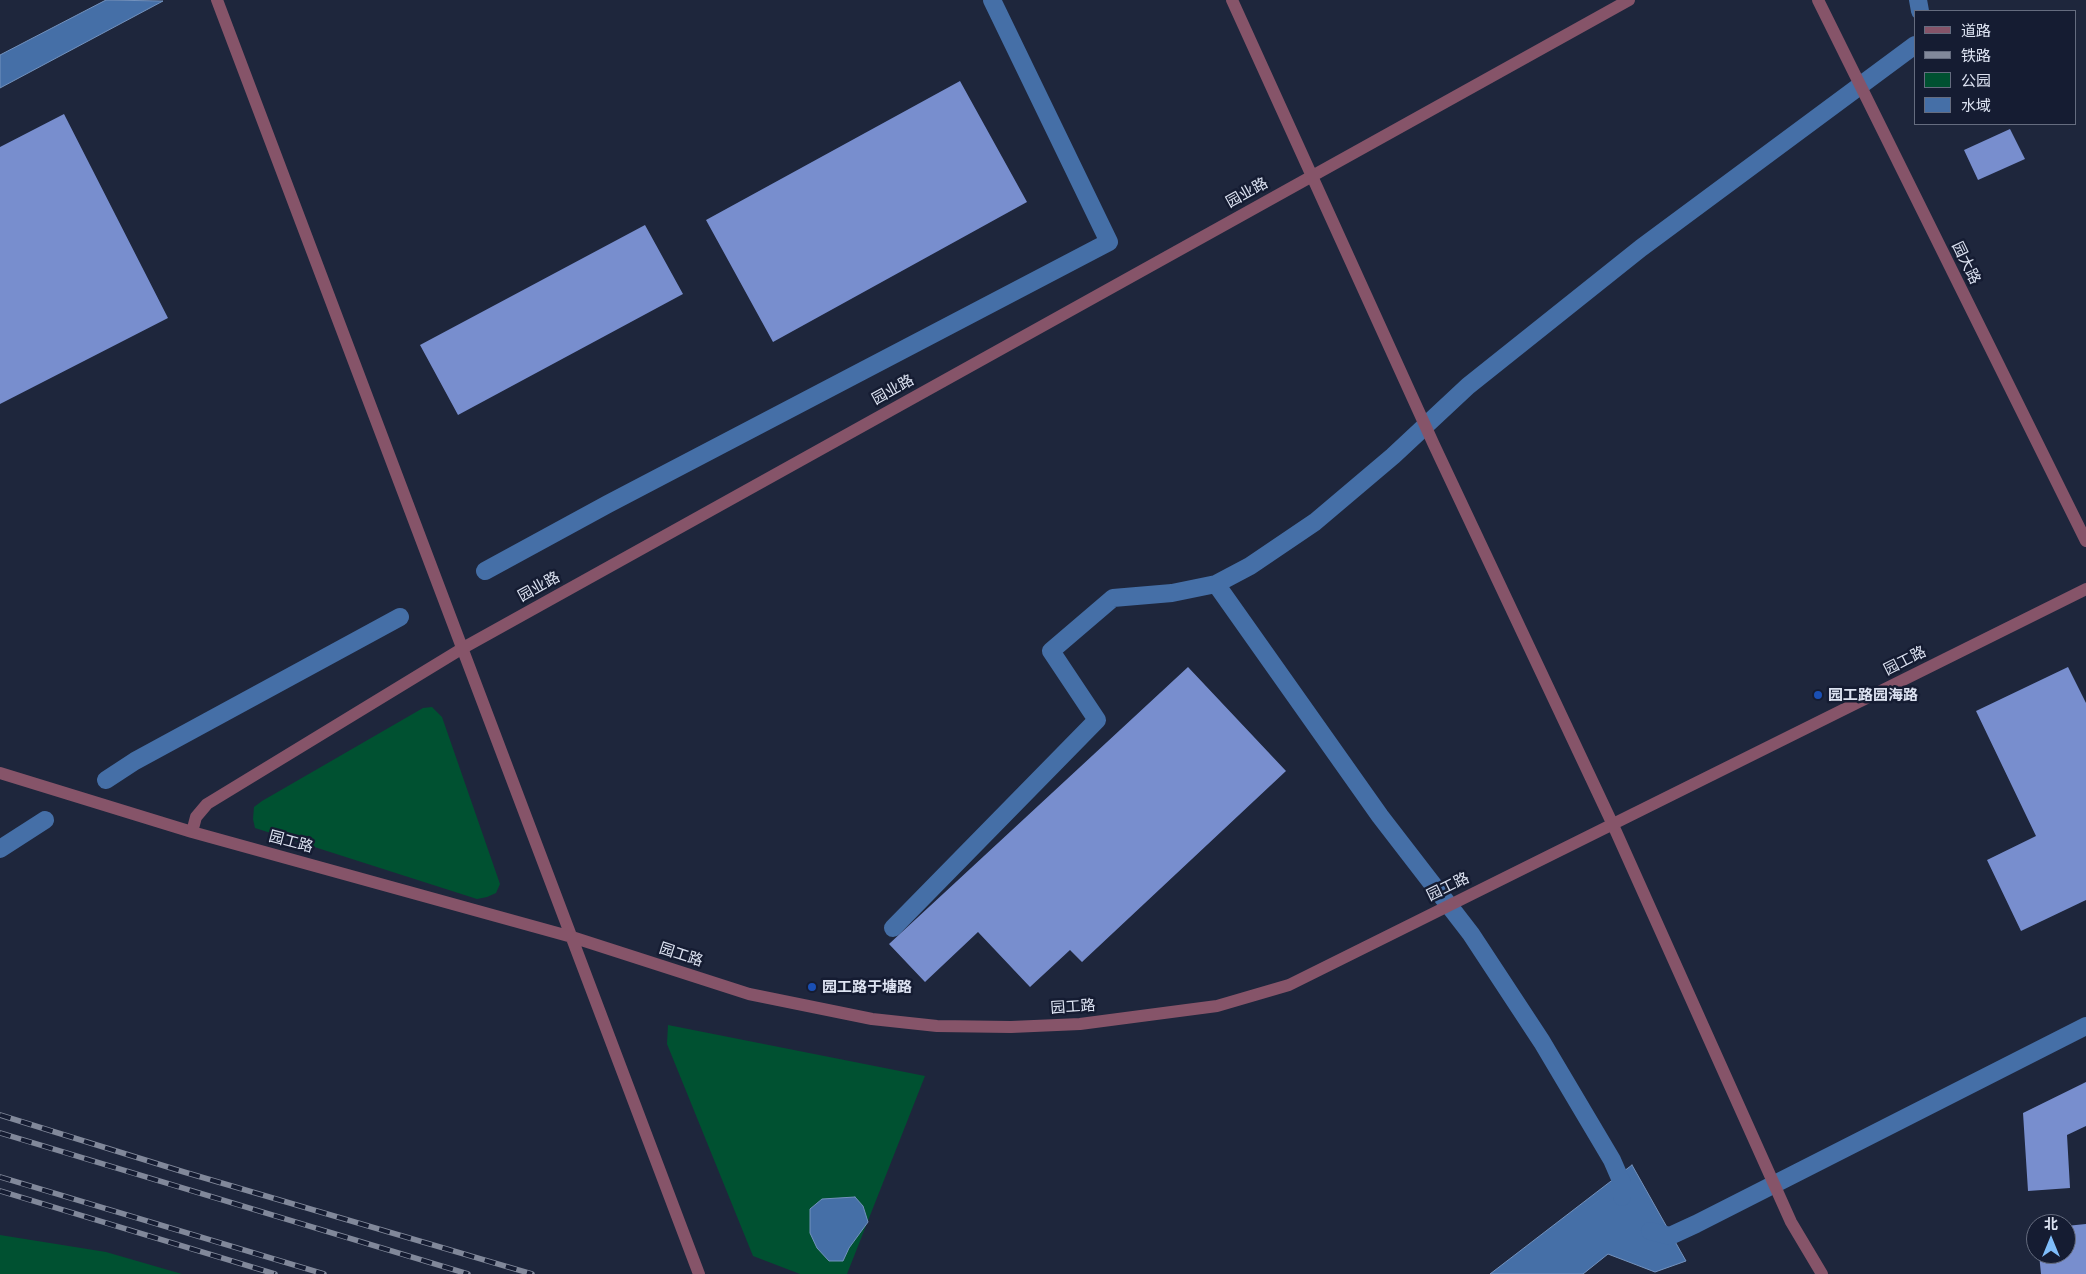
<!DOCTYPE html>
<html>
<head>
<meta charset="utf-8">
<style>
  body { margin:0 }
  #map { position:relative; width:2086px; height:1274px; overflow:hidden; background:#1e263c; font-family:"Alegreya Sans","Noto Sans SC",sans-serif }
  canvas { display:block }
  .legend { position:absolute; left:1914px; top:10px; width:162px; height:115px; box-sizing:border-box; background:#151c32; border:1px solid #656c7f; margin:0; padding:6px 9px; list-style:none; font-size:15px; color:#dde3f2 }
  .legend li { display:flex; align-items:center; gap:10px; height:25px }
  .legend b { width:25px; border:1px solid #656c7f }
  .north { position:absolute; left:2026px; top:1214px; width:50px; height:50px; box-sizing:border-box; background:#151c32; border:1px solid #656c7f; border-radius:50%; rotate:0deg; font-size:14px; font-weight:700; line-height:20px; text-align:center; color:#dde3f2 }
  .north::after { content:''; display:block; margin:auto; width:18px; height:22px; background:#7fbdfa; clip-path:polygon(50% 0,100% 100%,50% 72%,0 100%) }
</style>
</head>
<body>
<div id="map">
<canvas width="2086" height="1274"></canvas>
<ul class="legend">
<li><b style="height:6px;background:#865469"></b>道路</li>
<li><b style="height:6px;background:#81889a"></b>铁路</li>
<li><b style="height:14px;background:#005131"></b>公园</li>
<li><b style="height:14px;background:#456fa7"></b>水域</li>
</ul>
<div class="north">北</div>
</div>
<script>
const ctx = document.querySelector('canvas').getContext('2d');
ctx.lineJoin = 'round';
function paint(path, color) { ctx.fillStyle = color; ctx.fill(path, 'evenodd'); }
const toPath = rows => new Path2D(rows.map(r => 'M' + r).join(''));
function trace(path, color, width, dash) { ctx.strokeStyle = color; ctx.lineWidth = width; ctx.lineCap = dash ? 'butt' : 'round'; ctx.setLineDash(dash || []); ctx.stroke(path); }
function drawText(font, color, halo, rows, align = 'center') {
  ctx.font = font + ' "Alegreya Sans","Noto Sans SC",sans-serif'; ctx.lineWidth = 5; ctx.setLineDash([]); ctx.textBaseline = 'middle'; ctx.strokeStyle = halo; ctx.fillStyle = color; for (const [text, x, y, turn = 0] of rows) {
    ctx.save(); ctx.translate(x, y); ctx.rotate((+turn || 0) * Math.PI / 180); ctx.textAlign = isNaN(turn) ? turn : align; if (halo) ctx.strokeText(text, 0, 0); ctx.fillText(text, 0, 0); ctx.restore();
  }
}
paint(toPath([
  [432,707,442,717,500,884,496,893,487,897,477,899,255,828,253,819,254,807,262,801,423,708],
  [668,1025,925,1076,847,1274,800,1274,753,1256,667,1044],
  [0,1235,106,1252,182,1274,0,1274]
]), '#005131');
const water = toPath([
  [106,0,163,1,0,88,0,55,106,0],
  [1632,1165,1686,1261,1655,1272,1608,1254,1583,1274,1490,1274,1632,1165],
  [855,1197,863,1206,868,1222,849,1248,843,1261,829,1261,817,1248,810,1233,810,1209,822,1199,855,1197]
]);
paint(water, '#456fa7');
trace(water, '#7392be', 1);
trace(toPath([
  [1918,0,1920,11],
  [485,571,608,504,1109,242,992,0],
  [1216,584,1380,816,1471,934,1542,1042,1612,1160,1622,1183,1622,1197],
  [106,780,135,761,400,617],
  [0,849,45,820],
  [893,928,1097,720,1051,651,1113,598,1172,593,1216,584,1250,566,1315,522,1393,456,1468,386,1641,248,1915,45],
  [1650,1231,1670,1236,1696,1224,2086,1026]
]), '#456fa7', 18);
paint(toPath([
  [960,81,1027,202,773,342,706,220],
  [64,114,168,318,0,404,0,147],
  [2010,129,2025,159,1978,180,1964,150],
  [645,225,683,294,458,415,420,345],
  [1188,667,1286,771,1082,962,1070,950,1030,987,978,932,925,982,889,944],
  [2068,667,2086,703,2086,900,2021,931,1987,860,2036,836,1976,711],
  [2086,1082,2086,1126,2067,1135,2070,1188,2028,1191,2023,1113],
  [2086,1224,2086,1274,2041,1274,2039,1254,2066,1254,2066,1226]
]), '#788ece');
trace(toPath([
  [217,0,699,1274],
  [1232,0,1434,445,1613,825,1791,1222,1822,1274],
  [0,773,192,832,572,937,749,994,872,1019,937,1026,1011,1027,1080,1024,1217,1006,1289,985,2086,589],
  [192,832,196,817,207,804,463,648,1629,0]
]), '#865469', 12);
trace(toPath([
  [1818,0,2086,541]
]), '#865469', 12);
const rail = toPath([
  [0,1115,184,1172,532,1274],
  [0,1133,468,1274],
  [0,1177,324,1274],
  [0,1191,275,1274]
]);
trace(rail, '#81889a', 5.5);
trace(rail, '#151c32', 4, [11]);
for (const [x, y, r, color] of [
  [1818,695,5,"#1a4fb4"],
  [812,987,5,"#1a4fb4"]
]) { const dot = new Path2D(); dot.arc(x, y, r, 0, 2 * Math.PI); ctx.fillStyle = color; ctx.fill(dot); trace(dot, '#151c32', 2); }
drawText('15px', '#dde3f2', '#151c32', [
  ["园业路",1247,193,-29],
  ["园大路",1966,263,64],
  ["园业路",893,390,-29],
  ["园业路",539,587,-29],
  ["园工路",1905,661,-27],
  ["园工路",291,842,15],
  ["园工路",1448,887,-26],
  ["园工路",681,955,18],
  ["园工路",1073,1007,-4]
]);
drawText('bold 15px', '#dde3f2', '#151c32', [
  ["园工路园海路",1828,695],
  ["园工路于塘路",822,987]
], 'left');
</script>
</body>
</html>
